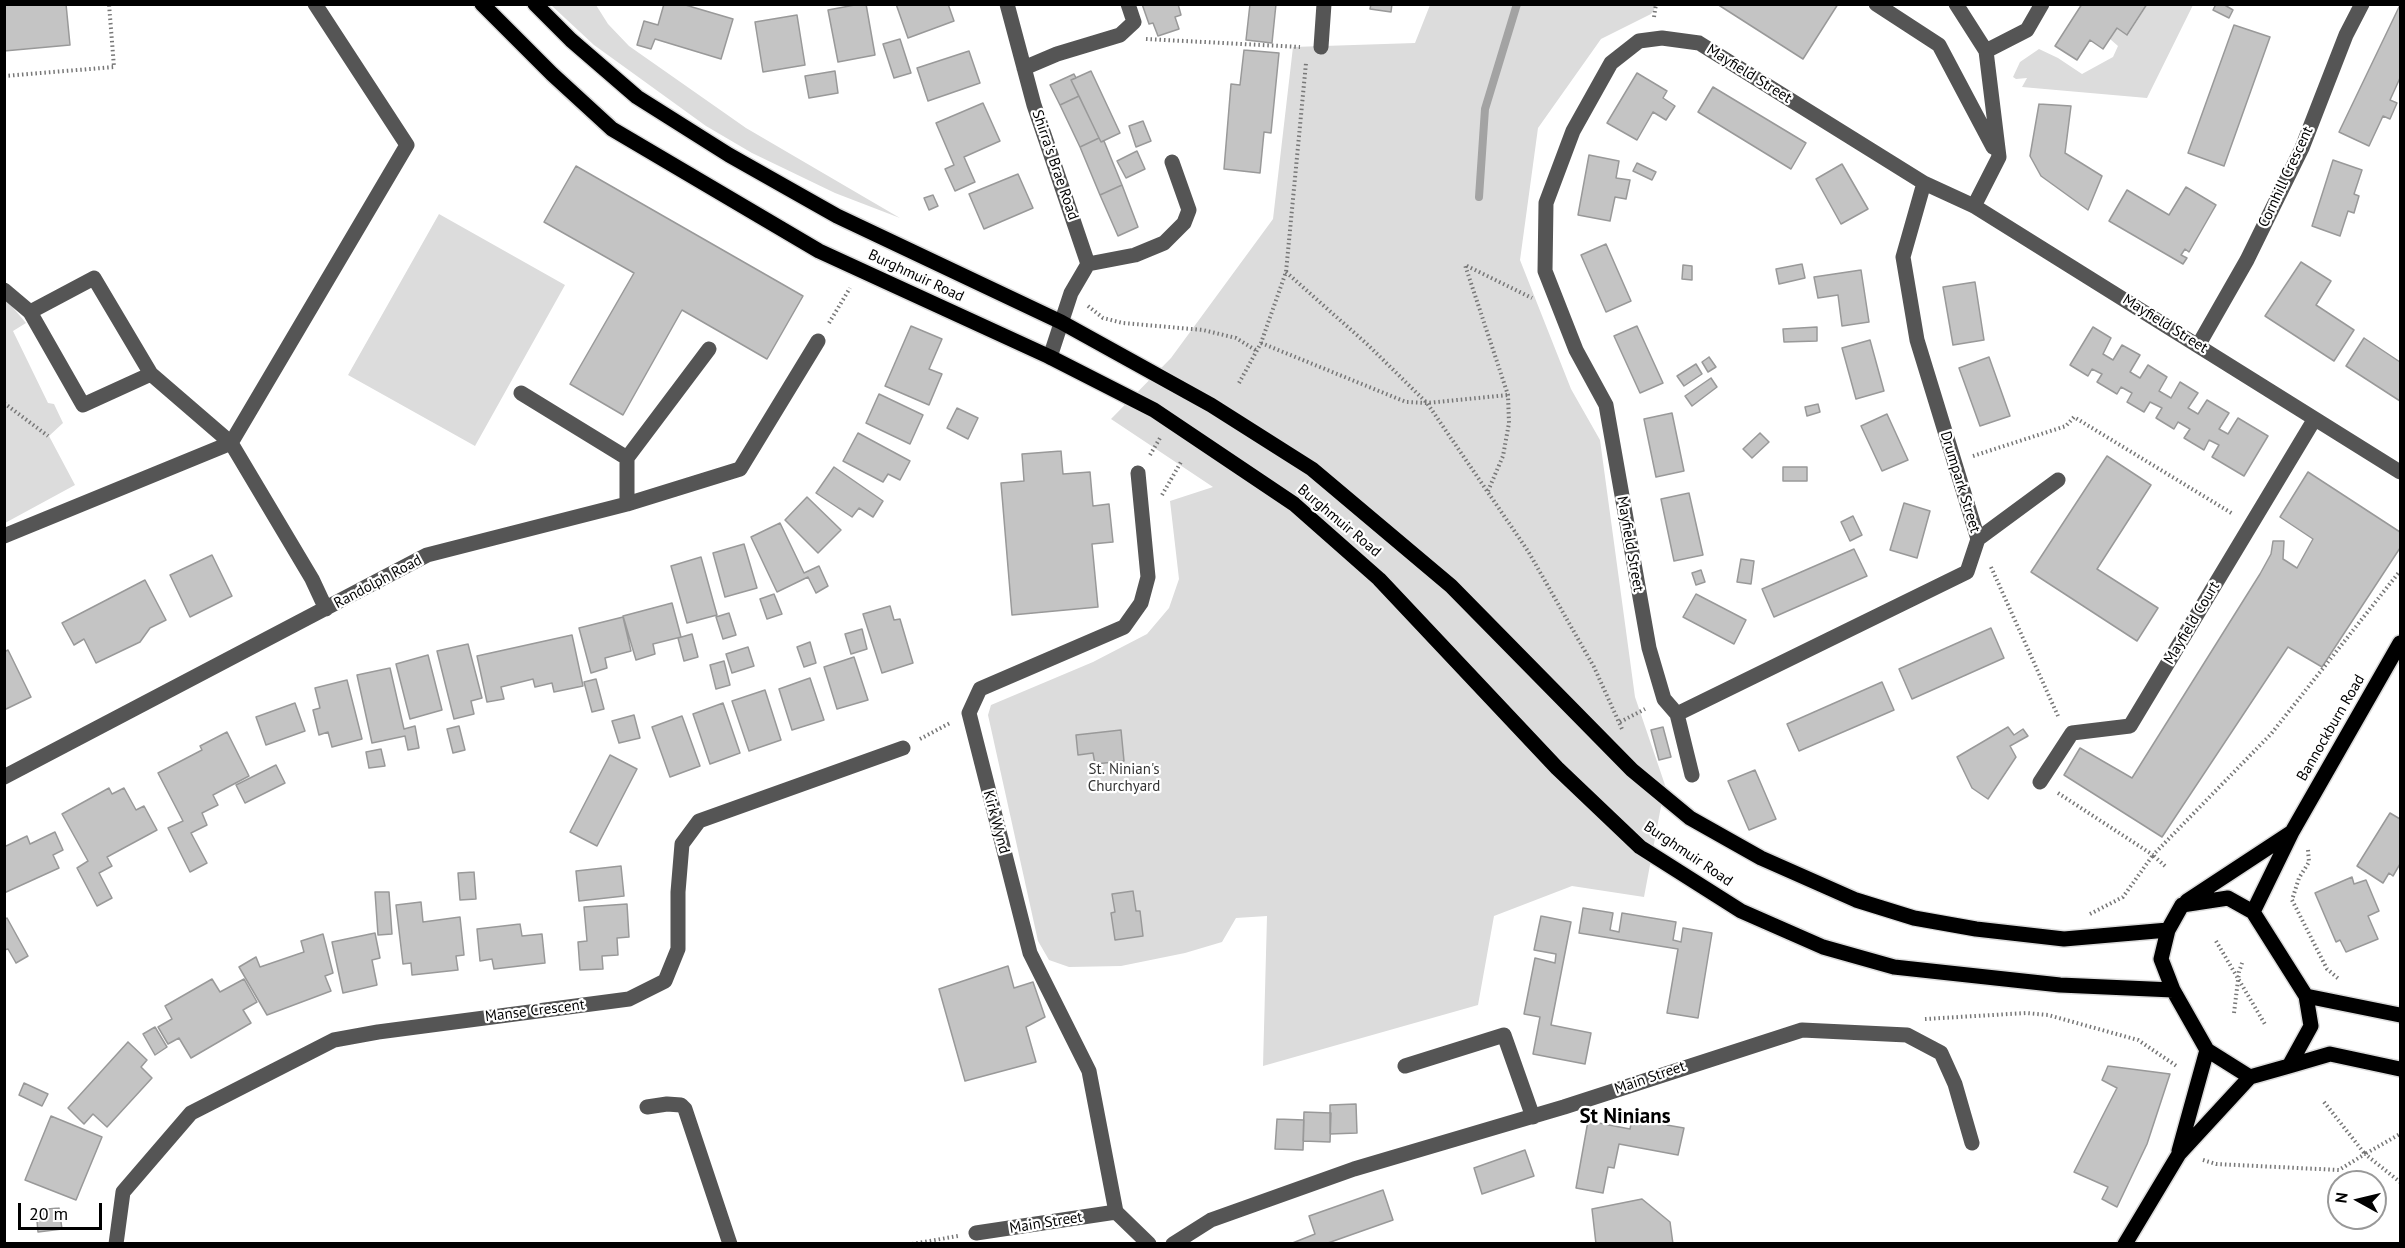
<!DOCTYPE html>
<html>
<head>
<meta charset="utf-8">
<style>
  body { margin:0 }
  #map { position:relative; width:2405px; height:1248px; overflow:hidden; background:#fff; font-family:"PT Sans",sans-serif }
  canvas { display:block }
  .frame { position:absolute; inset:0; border:6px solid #000; pointer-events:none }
  .north { position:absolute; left:2327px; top:1170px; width:60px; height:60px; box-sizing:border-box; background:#fff; border:2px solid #999; border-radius:50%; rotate:278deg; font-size:16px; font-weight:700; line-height:24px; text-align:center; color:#000 }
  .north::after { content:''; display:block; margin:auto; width:21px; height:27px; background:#000; clip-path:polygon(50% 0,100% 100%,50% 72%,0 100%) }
  .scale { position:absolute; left:18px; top:1203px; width:84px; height:27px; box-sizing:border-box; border:3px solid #000; border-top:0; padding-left:8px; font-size:18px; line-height:21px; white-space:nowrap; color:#000; -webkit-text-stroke:4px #fff; paint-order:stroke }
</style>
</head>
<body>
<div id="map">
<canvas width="2405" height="1248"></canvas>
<div class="frame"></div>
<div class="north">N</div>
<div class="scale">20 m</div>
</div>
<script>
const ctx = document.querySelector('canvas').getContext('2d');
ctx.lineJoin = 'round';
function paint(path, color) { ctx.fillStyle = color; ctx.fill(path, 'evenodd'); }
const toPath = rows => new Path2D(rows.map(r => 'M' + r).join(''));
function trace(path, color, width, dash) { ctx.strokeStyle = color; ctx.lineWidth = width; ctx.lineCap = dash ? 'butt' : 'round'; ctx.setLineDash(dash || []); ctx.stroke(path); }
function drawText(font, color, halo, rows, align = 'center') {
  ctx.font = font + ' "PT Sans",sans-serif'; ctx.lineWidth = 4.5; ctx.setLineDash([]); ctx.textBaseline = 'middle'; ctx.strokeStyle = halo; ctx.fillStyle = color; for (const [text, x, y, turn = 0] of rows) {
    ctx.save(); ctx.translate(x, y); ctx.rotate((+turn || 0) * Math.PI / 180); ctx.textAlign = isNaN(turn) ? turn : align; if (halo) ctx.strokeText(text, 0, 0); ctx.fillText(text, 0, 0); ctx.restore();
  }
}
paint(toPath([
  [551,5,596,5,608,24,629,46,746,128,900,218,835,193,752,153,706,126,594,45],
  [1430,5,1657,5,1651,14,1601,39,1538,128,1520,260,1571,389,1600,440,1635,697,1665,785,1644,897,1572,886,1494,916,1478,1005,1263,1066,1267,916,1236,918,1222,942,1185,953,1121,966,1069,967,1049,960,1038,941,988,715,991,705,1093,662,1147,634,1169,608,1179,579,1170,501,1213,487,1111,419,1171,358,1273,219,1293,47,1415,43],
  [2147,5,2193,5,2147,98,2022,87,2027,78,2016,79,2013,77,2020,62,2039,49,2058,58,2082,74,2113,57,2118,46,2110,39,2117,28,2128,35],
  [439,214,565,285,475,446,348,375],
  [4,297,26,323,13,331,48,403,54,404,63,423,49,436,75,485,5,523]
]), '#dcdcdc');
trace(toPath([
  [1479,197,1485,109,1517,4]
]), '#a3a3a3', 8);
const building = toPath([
  [4,4,66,4,70,45,4,51,4,4],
  [664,4,682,4,733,19,721,59,655,39,651,49,637,45,644,21,658,25,664,4],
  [860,4,866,4,875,55,838,62,828,10,860,4],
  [896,4,948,4,954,21,908,38,896,4],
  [1142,4,1178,4,1181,15,1175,17,1179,29,1158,36,1153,23,1149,24,1142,4],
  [1250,4,1276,4,1272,43,1246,40,1250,4],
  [1371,4,1392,4,1391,12,1370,9,1371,4],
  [1717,4,1838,4,1803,59,1717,4],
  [2082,4,2147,4,2127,35,2117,28,2103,49,2090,40,2077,60,2055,46,2082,4],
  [2216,4,2223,4,2233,10,2229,18,2213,10,2216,4],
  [2400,5,2400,78,2390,100,2397,103,2390,119,2383,116,2369,146,2339,132,2400,5],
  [797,15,805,65,763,72,755,22,797,15],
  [2234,25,2270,37,2224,166,2188,153,2234,25],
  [900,39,911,73,894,78,883,44,900,39],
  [1244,50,1279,53,1271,133,1264,132,1260,173,1224,169,1231,84,1240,85,1244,50],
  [969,51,980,83,928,101,917,68,969,51],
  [835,71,838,93,809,98,805,76,835,71],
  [1091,71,1120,133,1101,142,1071,80,1091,71],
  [1637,73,1667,91,1663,98,1675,106,1666,120,1653,112,1637,140,1607,123,1637,73],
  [1074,74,1076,78,1071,80,1079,96,1060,105,1050,85,1074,74],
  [1713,87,1806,143,1791,169,1698,112,1713,87],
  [1079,96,1099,138,1080,147,1060,105,1079,96],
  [983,103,1000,141,964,157,975,182,955,191,945,169,954,165,936,123,983,103],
  [2039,104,2071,106,2065,153,2102,176,2088,210,2041,176,2030,156,2039,104],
  [1143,121,1151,141,1136,147,1129,126,1143,121],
  [1099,138,1101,142,1104,141,1122,185,1100,195,1080,147,1099,138],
  [1137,151,1145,169,1126,178,1117,161,1137,151],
  [1589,155,1619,161,1616,178,1630,180,1626,199,1615,197,1610,221,1578,215,1589,155],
  [2333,160,2362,170,2354,194,2359,196,2354,213,2348,211,2340,236,2312,226,2333,160],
  [1637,163,1656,172,1652,180,1633,171,1637,163],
  [1842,164,1868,209,1841,224,1816,179,1842,164],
  [576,166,803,296,767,359,682,310,623,415,570,384,634,273,544,222,576,166],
  [1018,174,1033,208,984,229,969,194,1018,174],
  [1122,185,1138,227,1118,236,1100,195,1122,185],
  [2186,187,2216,205,2189,252,2185,249,2181,255,2187,258,2183,264,2109,221,2127,190,2169,215,2186,187],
  [933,195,938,206,929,210,924,198,933,195],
  [1606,244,1631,301,1606,312,1581,255,1606,244],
  [2301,262,2331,281,2316,305,2354,330,2334,361,2265,316,2301,262],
  [1802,264,1805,278,1779,284,1776,269,1802,264],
  [1683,265,1692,266,1692,280,1682,279,1683,265],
  [1861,270,1869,322,1842,326,1838,295,1818,298,1814,277,1861,270],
  [1975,282,1984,340,1953,345,1943,287,1975,282],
  [911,326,942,339,929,369,942,374,929,405,885,386,911,326],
  [1637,326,1663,383,1640,393,1614,336,1637,326],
  [1817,327,1817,341,1784,342,1783,329,1817,327],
  [2093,327,2111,338,2103,354,2113,360,2122,345,2140,355,2130,372,2140,378,2148,365,2167,377,2159,391,2171,398,2180,382,2198,393,2188,408,2198,414,2207,400,2229,413,2219,429,2228,434,2238,418,2268,436,2244,476,2212,457,2219,445,2209,440,2204,450,2184,438,2190,429,2178,422,2174,429,2156,418,2162,408,2150,402,2144,412,2127,402,2132,393,2121,387,2117,394,2097,382,2102,374,2092,369,2088,376,2070,365,2093,327],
  [2364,338,2400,362,2400,401,2346,366,2364,338],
  [1870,340,1884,391,1856,399,1842,348,1870,340],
  [1709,357,1716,367,1708,372,1702,362,1709,357],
  [1989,357,2010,416,1980,426,1959,368,1989,357],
  [1696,364,1702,374,1684,386,1677,376,1696,364],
  [1711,378,1717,387,1692,406,1685,396,1711,378],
  [879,394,923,415,910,444,866,423,879,394],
  [1818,404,1820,412,1807,416,1805,407,1818,404],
  [957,408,978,418,968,439,947,428,957,408],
  [1672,413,1684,471,1656,477,1644,419,1672,413],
  [1887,414,1908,460,1882,471,1861,426,1887,414],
  [858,433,910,461,900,480,888,474,883,482,843,461,858,433],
  [1760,433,1769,442,1752,458,1743,449,1760,433],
  [1061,451,1063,474,1090,472,1093,506,1109,504,1113,542,1092,544,1098,607,1012,615,1001,483,1024,481,1022,454,1061,451],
  [2107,456,2151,485,2097,569,2158,608,2137,641,2031,572,2107,456],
  [834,467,883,501,873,517,859,508,852,517,816,493,834,467],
  [1783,467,1807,467,1807,481,1783,481,1783,467],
  [2308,472,2400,532,2400,548,2322,667,2288,647,2162,837,2064,775,2080,748,2132,778,2260,574,2271,554,2273,541,2284,541,2283,559,2297,568,2313,539,2280,517,2308,472],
  [1689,493,1703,555,1674,561,1661,499,1689,493],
  [807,497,841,530,818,553,785,520,807,497],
  [1904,503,1930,511,1917,558,1890,550,1904,503],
  [1853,516,1862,535,1850,541,1841,522,1853,516],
  [780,523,804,573,819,566,828,586,816,593,808,577,777,592,751,537,780,523],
  [744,544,757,588,725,597,713,553,744,544],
  [1854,549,1867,576,1774,617,1762,589,1854,549],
  [212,555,232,596,190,617,170,575,212,555],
  [701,557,717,615,687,623,671,566,701,557],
  [1741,559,1754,561,1751,584,1737,582,1741,559],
  [1701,570,1705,582,1696,585,1692,573,1701,570],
  [145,580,166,620,150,628,140,642,96,663,84,639,74,645,62,623,145,580],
  [774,594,782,614,767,619,760,599,774,594],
  [1696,594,1746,620,1734,644,1683,617,1696,594],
  [672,603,681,637,653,644,655,654,636,660,623,616,672,603],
  [890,606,894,620,900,619,913,663,882,673,863,614,890,606],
  [729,613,736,635,723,639,716,617,729,613],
  [623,617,631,651,605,658,607,668,591,673,579,628,623,617],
  [1991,628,2004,658,1912,699,1899,669,1991,628],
  [862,629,867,649,851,654,845,634,862,629],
  [692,634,698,657,684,661,678,638,692,634],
  [572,635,583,686,554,692,552,683,535,687,533,679,501,687,504,699,487,702,477,656,572,635],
  [810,642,816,663,804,667,797,647,810,642],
  [468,644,482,698,471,701,474,714,454,719,437,651,468,644],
  [748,647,754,666,732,673,726,654,748,647],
  [8,650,31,697,4,710,4,652,8,650],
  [428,655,442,710,410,719,396,664,428,655],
  [854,657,868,700,837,709,824,667,854,657],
  [724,661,730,685,716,689,710,665,724,661],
  [390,668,404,729,415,726,419,748,408,750,405,736,372,743,357,675,390,668],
  [810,678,824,720,792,730,779,689,810,678],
  [596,679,604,709,592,712,584,682,596,679],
  [347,680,362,739,332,747,328,732,319,735,313,710,320,708,315,688,347,680],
  [1882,682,1894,710,1799,751,1787,724,1882,682],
  [765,690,781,740,749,751,732,701,765,690],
  [295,703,305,731,266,745,256,717,295,703],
  [723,703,740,753,710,764,693,714,723,703],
  [634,715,640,738,619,743,612,721,634,715],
  [682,716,700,766,670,777,652,727,682,716],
  [459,726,465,750,453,753,447,729,459,726],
  [1663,727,1671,757,1659,760,1651,730,1663,727],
  [2008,727,2014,735,2023,729,2028,736,2010,746,2016,757,1988,799,1972,788,1957,757,2008,727],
  [1121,730,1124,761,1095,764,1093,753,1078,755,1076,735,1121,730],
  [227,732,249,776,213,795,218,805,202,813,207,825,191,833,207,863,190,872,168,828,183,821,158,773,202,750,200,746,227,732],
  [381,749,385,766,369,768,366,752,381,749],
  [610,755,637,769,597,846,570,832,610,755],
  [276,765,285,783,245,803,236,785,276,765],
  [1755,770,1776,819,1749,830,1728,781,1755,770],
  [109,788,112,794,124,788,136,810,144,806,157,830,107,857,112,866,99,873,112,898,97,906,77,868,88,861,62,814,109,788],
  [2390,813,2400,819,2400,864,2393,876,2389,873,2383,883,2357,866,2390,813],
  [55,832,63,850,53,855,59,868,4,893,4,847,27,836,30,844,55,832],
  [621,866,624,896,579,901,576,871,621,866],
  [474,872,476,899,460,900,458,873,474,872],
  [2352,877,2354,884,2366,880,2379,911,2368,916,2378,939,2346,952,2340,940,2336,942,2315,893,2352,877],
  [1133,891,1136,911,1140,911,1143,936,1115,940,1111,913,1115,912,1112,894,1133,891],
  [375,892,389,892,392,934,378,935,375,892],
  [421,902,423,922,460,917,464,955,456,956,458,970,412,975,411,963,403,964,396,905,421,902],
  [627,904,629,937,617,938,618,955,602,956,603,969,580,970,578,942,587,941,584,907,627,904],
  [1583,908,1613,913,1610,930,1619,932,1622,913,1676,922,1673,940,1681,942,1683,928,1712,933,1698,1018,1667,1013,1678,949,1579,933,1583,908],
  [1541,916,1571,922,1551,1025,1591,1033,1585,1064,1533,1054,1540,1017,1524,1014,1535,958,1555,963,1556,954,1534,950,1541,916],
  [7,918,28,956,16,963,8,949,4,950,4,920,7,918],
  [520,924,522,936,542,934,545,963,494,969,492,959,480,961,477,929,520,924],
  [375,933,380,958,372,960,377,985,343,993,332,942,375,933],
  [323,934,333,973,325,976,331,991,267,1015,239,967,256,957,260,967,304,952,301,941,323,934],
  [1008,966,1014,988,1033,982,1045,1017,1026,1027,1036,1062,965,1081,939,989,1008,966],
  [212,979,220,992,244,979,257,1002,243,1010,251,1023,191,1058,179,1038,168,1044,158,1027,172,1019,165,1006,212,979],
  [155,1027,167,1047,155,1055,143,1034,155,1027],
  [128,1042,147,1060,141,1067,152,1078,107,1127,93,1114,84,1124,68,1108,128,1042],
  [2108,1066,2170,1074,2147,1144,2117,1207,2102,1199,2108,1187,2074,1172,2117,1088,2102,1080,2108,1066],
  [24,1083,48,1094,42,1106,19,1095,24,1083],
  [1356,1104,1357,1133,1330,1134,1330,1105,1356,1104],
  [1304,1112,1331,1113,1330,1142,1303,1141,1304,1112],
  [51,1116,102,1137,76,1200,25,1180,51,1116],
  [1277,1119,1304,1120,1303,1150,1275,1149,1277,1119],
  [1632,1119,1684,1128,1678,1155,1619,1144,1614,1168,1608,1167,1603,1193,1576,1188,1588,1121,1630,1129,1632,1119],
  [1525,1150,1534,1176,1482,1194,1474,1168,1525,1150],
  [1383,1190,1393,1220,1325,1244,1290,1244,1315,1234,1309,1216,1383,1190],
  [1642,1199,1670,1222,1673,1244,1596,1244,1592,1209,1642,1199],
  [59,1208,62,1229,38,1232,36,1210,59,1208]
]);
paint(building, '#c4c4c4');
trace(building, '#999', 1.5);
const major = toPath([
  [482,4,552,74,612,129,819,251,1050,357,1154,410,1294,504,1379,579,1557,768,1640,847,1741,911,1823,947,1894,967,2060,985,2173,990],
  [535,4,571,40,637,97,729,155,837,216,1061,322,1211,405,1312,469,1451,586,1632,770,1690,818,1761,858,1856,900,1914,918,1976,929,2064,939,2168,930],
  [2187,901,2292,832],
  [2253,912,2292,832,2400,643],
  [2306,996,2400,1015],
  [2289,1066,2311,1026,2306,996,2253,912,2228,898,2182,905,2168,930,2161,959,2173,990,2207,1050,2250,1077,2289,1066,2330,1054,2400,1069],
  [2179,1151,2207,1050],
  [2125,1244,2179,1154,2250,1077]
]);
trace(major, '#dbdbdb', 18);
trace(toPath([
  [1654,17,1656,4],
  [1146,39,1300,47],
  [4,76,114,67,109,4],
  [1286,272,1368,345,1427,403,1528,551,1594,667,1622,729],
  [1088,306,1103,318,1123,323,1203,330,1236,338,1257,351],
  [829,323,850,288],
  [1261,343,1406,402,1427,403,1508,395],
  [1239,383,1261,343,1286,272,1306,63],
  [4,403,48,436],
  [1150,455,1160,438],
  [1973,456,2066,426,2074,417,2233,514],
  [1488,491,1503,456,1509,423,1508,395,1465,265,1532,298],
  [1162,495,1181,462],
  [1991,567,2058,716],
  [1620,722,1645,709],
  [920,739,950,723],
  [2058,793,2153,855,2271,734,2400,571],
  [2308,850,2309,862,2299,878,2292,900,2327,969,2340,980],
  [2090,914,2123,897,2153,855,2166,867],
  [2216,941,2266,1026],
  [2234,1013,2239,972,2243,960],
  [1925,1019,2026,1013,2048,1015,2138,1040,2178,1067],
  [2324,1102,2365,1154,2400,1134],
  [2203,1160,2216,1164,2339,1170,2365,1154,2400,1182],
  [912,1244,958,1236]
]), '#777', 4, [1.5, 3]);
trace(toPath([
  [1007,4,1034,105,1088,264,1071,293,1050,357],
  [1876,4,1939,45,1993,147],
  [1956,4,1986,51,1999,157,1974,206],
  [1321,47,1324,4],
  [1986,51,2027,30,2042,4],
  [1024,68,1057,54,1120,35,1134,22,1128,4],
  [1088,264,1135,255,1164,243,1184,223,1189,210,1172,162],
  [4,290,30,312,83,405,151,374],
  [30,312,94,278,151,374,231,443,312,579,326,609],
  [2199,344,2247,260,2302,148,2346,35,2362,4],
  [521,393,627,458],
  [1138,473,1148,577,1141,603,1124,627,980,689,969,713,1030,953,1089,1071,1116,1212,1149,1244],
  [627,504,627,458,709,349],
  [4,536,231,443,407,145,315,4],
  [1978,539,2058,480],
  [1677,714,1967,572,1978,539,1917,340,1903,257,1924,183],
  [1692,775,1677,714,1664,699,1649,648,1606,405,1576,350,1545,271,1546,203,1573,131,1611,63,1639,41,1662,38,1699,43,1924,183,1974,206,2400,472],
  [4,777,427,555,627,504,740,469,818,341],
  [2040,782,2072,733,2130,726,2314,420],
  [1405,1066,1504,1035,1533,1117],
  [647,1107,667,1104,681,1105,685,1109,730,1244],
  [976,1233,1116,1212],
  [116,1244,123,1192,191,1113,334,1040,378,1032,629,999,665,981,678,949,678,892,682,844,699,821,903,748],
  [1173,1244,1211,1220,1354,1169,1564,1107,1802,1030,1907,1035,1941,1053,1955,1084,1972,1143]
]), '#555', 15);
trace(major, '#000', 15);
drawText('15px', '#000', '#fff', [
  ["Mayfield Street",1749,74,32],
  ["Shirra's Brae Road",1055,165,71],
  ["Cornhill Crescent",2286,177,-65],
  ["Burghmuir Road",916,276,25],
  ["Mayfield Street",2165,324,32],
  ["Drumpark Street",1960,482,73],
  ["Burghmuir Road",1339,521,40],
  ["Mayfield Street",1630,544,80],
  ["Randolph Road",378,582,-28],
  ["Mayfield Court",2192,623,-59],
  ["Bannockburn Road",2331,728,-60],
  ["Kirk Wynd",996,822,75],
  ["Burghmuir Road",1688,854,34],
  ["Manse Crescent",535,1011,-7],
  ["Main Street",1650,1078,-19],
  ["Main Street",1046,1223,-9]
]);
drawText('15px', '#333', '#fff', [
  ["St. Ninian's",1124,770],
  ["Churchyard",1124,787]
]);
drawText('bold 21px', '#000', '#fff', [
  ["St Ninians",1625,1117]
]);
</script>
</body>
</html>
